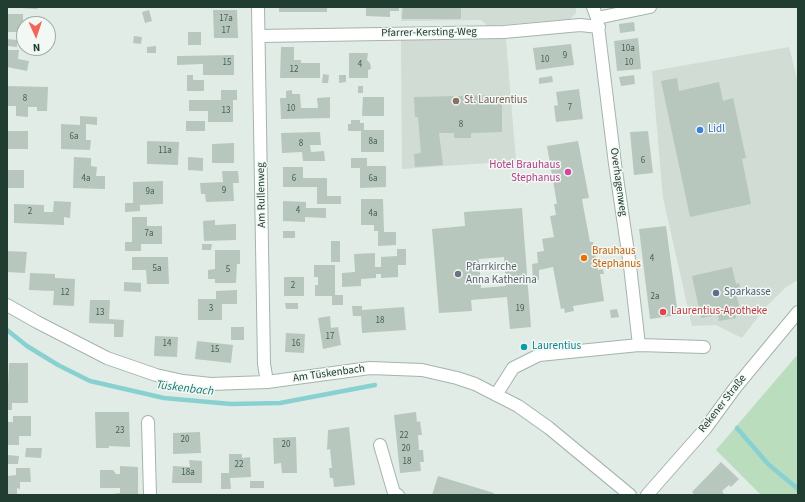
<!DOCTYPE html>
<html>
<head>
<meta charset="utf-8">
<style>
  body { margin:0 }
  #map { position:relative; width:805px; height:502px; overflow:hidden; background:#e1ece6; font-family:"Source Sans 3",sans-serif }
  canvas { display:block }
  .frame { position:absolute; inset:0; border:8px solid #213d31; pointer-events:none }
  .north { position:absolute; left:16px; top:16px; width:40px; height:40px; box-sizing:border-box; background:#f2f8f4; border:1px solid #9eada6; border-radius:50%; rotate:177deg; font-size:11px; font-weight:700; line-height:16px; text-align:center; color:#213d31 }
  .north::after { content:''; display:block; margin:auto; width:14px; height:18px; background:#f26659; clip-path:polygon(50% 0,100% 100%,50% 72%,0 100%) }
</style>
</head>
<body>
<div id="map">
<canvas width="805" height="502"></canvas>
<div class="frame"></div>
<div class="north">N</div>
</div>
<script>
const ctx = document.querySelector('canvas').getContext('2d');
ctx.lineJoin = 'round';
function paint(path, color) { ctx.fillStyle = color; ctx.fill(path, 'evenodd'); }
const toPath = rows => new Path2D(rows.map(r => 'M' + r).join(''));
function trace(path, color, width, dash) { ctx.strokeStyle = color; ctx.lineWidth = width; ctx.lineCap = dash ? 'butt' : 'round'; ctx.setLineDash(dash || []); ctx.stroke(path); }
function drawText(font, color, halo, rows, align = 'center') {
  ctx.font = font + ' "Source Sans 3",sans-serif'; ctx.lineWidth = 3; ctx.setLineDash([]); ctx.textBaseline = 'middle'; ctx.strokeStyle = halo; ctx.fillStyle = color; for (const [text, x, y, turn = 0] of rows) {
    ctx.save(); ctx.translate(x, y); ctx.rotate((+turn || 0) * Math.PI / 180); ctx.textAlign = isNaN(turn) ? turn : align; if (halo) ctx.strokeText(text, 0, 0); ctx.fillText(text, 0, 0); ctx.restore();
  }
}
paint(toPath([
  [401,7,576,7,576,13,570,19,488,26,481,20,401,21],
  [506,39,516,161,402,169,401,40],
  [789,47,798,82,798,280,786,287,765,308,742,338,716,325,692,326,663,198,652,71]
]), '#d0dcd4');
paint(toPath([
  [798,354,798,495,761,495,716,450]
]), '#baddbe');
trace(toPath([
  [7,330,27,346,58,365,90,381,164,398,231,404,280,403,375,385],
  [737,428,768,464,798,489]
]), '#89d1d1', 4.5);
paint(toPath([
  [22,7,38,7,37,9,22,8],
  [279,7,327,7,327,12,279,12],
  [366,7,399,7,399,11,390,11,390,17,366,16],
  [403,7,461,7,461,19,402,19],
  [149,10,152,21,145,23,142,12],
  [213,10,237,10,238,38,214,38],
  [7,14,23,14,23,21,30,22,30,24,24,24,24,32,7,32],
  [634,22,635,31,620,33,619,24],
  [188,32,201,32,201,45,188,45],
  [134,36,142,37,141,44,133,43],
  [638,38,641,69,617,71,614,41],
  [7,39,17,40,17,47,7,46],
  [571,44,574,65,536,70,533,48],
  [156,46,156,53,147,53,147,47],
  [281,47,294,47,294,60,301,60,301,63,320,63,320,78,280,78],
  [7,50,19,50,18,59,29,61,27,71,7,67],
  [349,53,368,53,367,60,370,63,371,69,368,70,368,78,349,78],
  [234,55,234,75,203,75,203,64,177,65,177,56],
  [323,74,329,75,328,83,322,83],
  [187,75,193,75,193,80,204,80,204,91,187,91],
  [339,75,346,75,346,82,339,83],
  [634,75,635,84,621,86,619,77],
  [552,76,553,82,539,84,539,78],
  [677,78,679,91,719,82,723,101,733,98,746,158,742,159,751,204,690,217,661,81],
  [7,86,48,87,47,111,37,111,37,107,28,107,28,117,16,116,16,106,7,106],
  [358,86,363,86,363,93,358,93],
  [579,89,583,119,556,122,554,106,558,105,556,92],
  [221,90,237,90,237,100,233,100,233,122,208,122,208,111,189,111,189,100,221,100],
  [292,90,292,94,300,94,301,108,318,108,317,98,330,97,330,118,281,119,280,98,286,98,286,91],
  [502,95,502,132,471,133,471,138,454,138,454,133,439,133,443,165,415,167,414,154,421,153,418,117,415,117,414,97],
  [363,97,384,97,384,116,362,116],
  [80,116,97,117,97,125,86,124,86,140,91,140,90,150,61,149,61,124,80,125],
  [351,120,360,120,360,123,364,123,364,130,384,130,384,152,361,152,361,131,348,131,348,124,351,124],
  [186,121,205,121,205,131,186,131],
  [7,131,28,131,28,149,7,149],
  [648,131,653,173,634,175,630,132],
  [320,132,321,145,310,145,311,152,324,151,325,161,303,161,302,152,282,153,281,133],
  [147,141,179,142,178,165,147,164],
  [578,141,589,198,582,199,583,205,590,242,593,242,598,270,603,269,604,274,600,274,604,301,573,306,574,311,565,313,564,308,561,309,553,267,539,270,539,280,533,280,532,264,538,263,537,252,544,251,542,239,554,237,550,216,556,215,554,204,557,204,547,146],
  [234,143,234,163,212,163,212,144],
  [74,157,91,158,91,166,97,167,96,176,105,176,105,189,73,188],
  [188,157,203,158,203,171,188,170],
  [351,158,367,158,367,166,386,166,386,187,360,188,360,168,351,168],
  [283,167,303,167,303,178,327,178,327,196,341,196,341,204,317,204,317,187,283,187],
  [7,170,24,170,24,188,7,188],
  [222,171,238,171,239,183,233,183,234,201,206,202,205,194,201,194,200,183,223,182],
  [163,181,163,204,140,205,140,211,125,212,125,203,133,203,133,182],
  [361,199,383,199,384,232,396,232,396,245,378,246,378,231,374,231,374,225,361,225],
  [54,201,71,202,70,218,64,217,64,225,14,223,14,204,44,205,44,212,53,212],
  [283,201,306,202,306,208,326,208,326,218,305,217,305,222,283,221],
  [522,208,531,327,510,329,507,297,471,300,472,311,439,313,432,229,465,226,464,212],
  [504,257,506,286,481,288,479,259],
  [132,217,147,217,147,226,162,226,162,244,141,244,141,251,125,251,125,242,132,242],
  [215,220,215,225,236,224,236,240,204,241,203,221],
  [666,226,678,315,650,319,639,229],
  [283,231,295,231,295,238,283,238],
  [331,241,340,241,340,262,331,262],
  [202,244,212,244,211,250,202,250],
  [397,249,406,249,406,265,398,265,398,277,381,278,381,274,376,274,376,278,361,279,361,286,342,287,342,273,355,272,354,254,375,253,375,267,381,267,381,257,397,256],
  [215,250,240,250,240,264,237,264,236,283,215,283,215,279,208,279,208,270,215,269],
  [7,251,27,252,25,273,7,272],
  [132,257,168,257,169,284,147,284,146,270,132,270],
  [314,265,335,265,335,295,343,295,343,305,332,305,332,296,315,296,315,285,318,285,318,277,314,277],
  [732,267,736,284,739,283,741,293,736,294,740,309,734,311,736,318,719,321,718,315,701,318,692,276],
  [30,273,55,274,55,278,75,279,74,306,53,305,54,291,29,290],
  [284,277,304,277,304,296,284,296],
  [124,282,141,283,141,292,124,291],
  [237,290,237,304,222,304,222,320,198,320,198,299,216,299,216,291],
  [90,300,110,300,109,319,124,320,123,337,114,337,114,324,89,323],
  [285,303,298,303,298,309,286,309],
  [352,306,362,306,362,310,404,307,406,330,362,333,361,316,353,316],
  [617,309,619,317,611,318,610,310],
  [330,316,331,328,338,327,341,345,323,349,318,318],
  [231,327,244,327,244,340,231,340],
  [286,333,305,334,304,353,285,352],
  [155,336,178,337,177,357,154,356],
  [197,341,233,345,231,363,195,359],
  [9,363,28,363,28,403,12,403,12,410,7,410],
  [95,412,129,412,130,447,109,446,109,448,96,448],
  [416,412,417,422,420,421,422,435,418,435,419,450,423,450,424,462,420,462,421,471,400,473,394,415],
  [13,416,31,416,31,436,19,436,19,445,7,445,7,422,13,422],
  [349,427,355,485,334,487,333,478,330,478,329,468,332,468,330,449,327,450,328,430],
  [200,432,201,453,173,454,173,433],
  [296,437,297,473,282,473,281,463,274,464,273,438],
  [26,448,42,448,41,458,25,457],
  [229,454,242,454,242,458,250,457,251,477,230,478,231,489,221,489,221,473,229,473],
  [7,455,19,456,18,464,7,464],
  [189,460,202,461,202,483,172,483,173,466,190,467],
  [721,462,739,479,731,487,729,485,722,491,724,494,723,495,695,495,692,492],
  [120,466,138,467,138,495,106,495,120,493,120,488,100,488,100,470,113,470,116,474,120,474],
  [16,468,30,468,31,482,20,482,20,489,17,488,17,495,7,495,7,476,16,475],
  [438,476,494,493,493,495,432,495],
  [250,481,264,481,264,488,250,488]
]), '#b7c7be');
const street = toPath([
  [258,7,264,364,267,382],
  [593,7,597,18,615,164,630,266,639,345],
  [597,18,650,7],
  [260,36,504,32,580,25,599,27],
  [7,305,37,322,107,358,156,375,183,381,211,384,267,382,370,368,422,370,457,378,475,384,518,406,549,428,630,495],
  [496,395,513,368,539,355,639,345,704,347],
  [148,422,150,495],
  [380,445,394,493,398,495],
  [647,495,705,429,735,388,798,312]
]);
trace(street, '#a4b4ac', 14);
trace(street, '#fff', 12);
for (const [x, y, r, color] of [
  [456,101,4,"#8d6e63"],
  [700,130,4,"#3f7fe0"],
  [568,172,4,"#d1479c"],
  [584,258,4,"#e8710a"],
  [458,274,4,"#6b7280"],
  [716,293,4,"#5c6f8a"],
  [663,312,4,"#e0444e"],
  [524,347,4,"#0f9aa8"]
]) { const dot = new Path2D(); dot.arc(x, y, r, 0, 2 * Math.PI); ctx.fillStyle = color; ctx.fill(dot); trace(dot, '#f2f8f4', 1.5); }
drawText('9px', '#466054', null, [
  ["17a",226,19],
  ["17",226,31],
  ["10a",628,49],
  ["9",565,56],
  ["10",545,60],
  ["15",227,63],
  ["10",629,63],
  ["4",360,65],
  ["12",294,70],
  ["8",25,99],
  ["7",570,108],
  ["10",291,109],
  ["13",226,111],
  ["8",461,125],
  ["6a",74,137],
  ["8a",373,142],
  ["8",301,144],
  ["11a",165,151],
  ["6",643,161],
  ["4a",86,179],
  ["6",294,179],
  ["6a",373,179],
  ["9",224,191],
  ["9a",150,192],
  ["4",298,211],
  ["2",30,212],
  ["4a",373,214],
  ["7a",149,234],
  ["4",652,259],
  ["5a",157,269],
  ["5",228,270],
  ["2",293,286],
  ["12",65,293],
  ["2a",655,297],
  ["3",211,309],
  ["19",520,309],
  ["13",100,313],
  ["18",380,321],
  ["17",330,337],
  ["14",167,344],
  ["16",296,344],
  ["15",215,350],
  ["23",120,431],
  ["22",404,436],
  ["20",185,440],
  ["20",286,445],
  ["20",406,449],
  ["18",407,462],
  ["22",239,465],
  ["18a",188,473]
]);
drawText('11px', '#213d31', '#f2f8f4', [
  ["Pfarrer-Kersting-Weg",429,33,-1],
  ["Overhagenweg",618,182,82],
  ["Am Rullenweg",262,195,-91],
  ["Am Tüskenbach",329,374,-8],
  ["Rekener Straße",723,404,-52]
]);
drawText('11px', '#785e54', '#f2f8f4', [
  ["St. Laurentius",464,101]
], 'left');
drawText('11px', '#366cbe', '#f2f8f4', [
  ["Lidl",708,130]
], 'left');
drawText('11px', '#b23c85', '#f2f8f4', [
  ["Hotel Brauhaus",560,166],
  ["Stephanus",560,179]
], 'right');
drawText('11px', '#c56008', '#f2f8f4', [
  ["Brauhaus",592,252],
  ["Stephanus",592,265]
], 'left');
drawText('11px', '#5b616d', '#f2f8f4', [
  ["Pfarrkirche",466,268],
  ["Anna Katherina",466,281]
], 'left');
drawText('11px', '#4e5e75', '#f2f8f4', [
  ["Sparkasse",724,293]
], 'left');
drawText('11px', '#be3a42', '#f2f8f4', [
  ["Laurentius-Apotheke",671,312]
], 'left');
drawText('11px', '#0d838f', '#f2f8f4', [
  ["Laurentius",532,347]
], 'left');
drawText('italic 12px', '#1b7879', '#f2f8f4', [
  ["Tüskenbach",185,389,7]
]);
</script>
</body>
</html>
